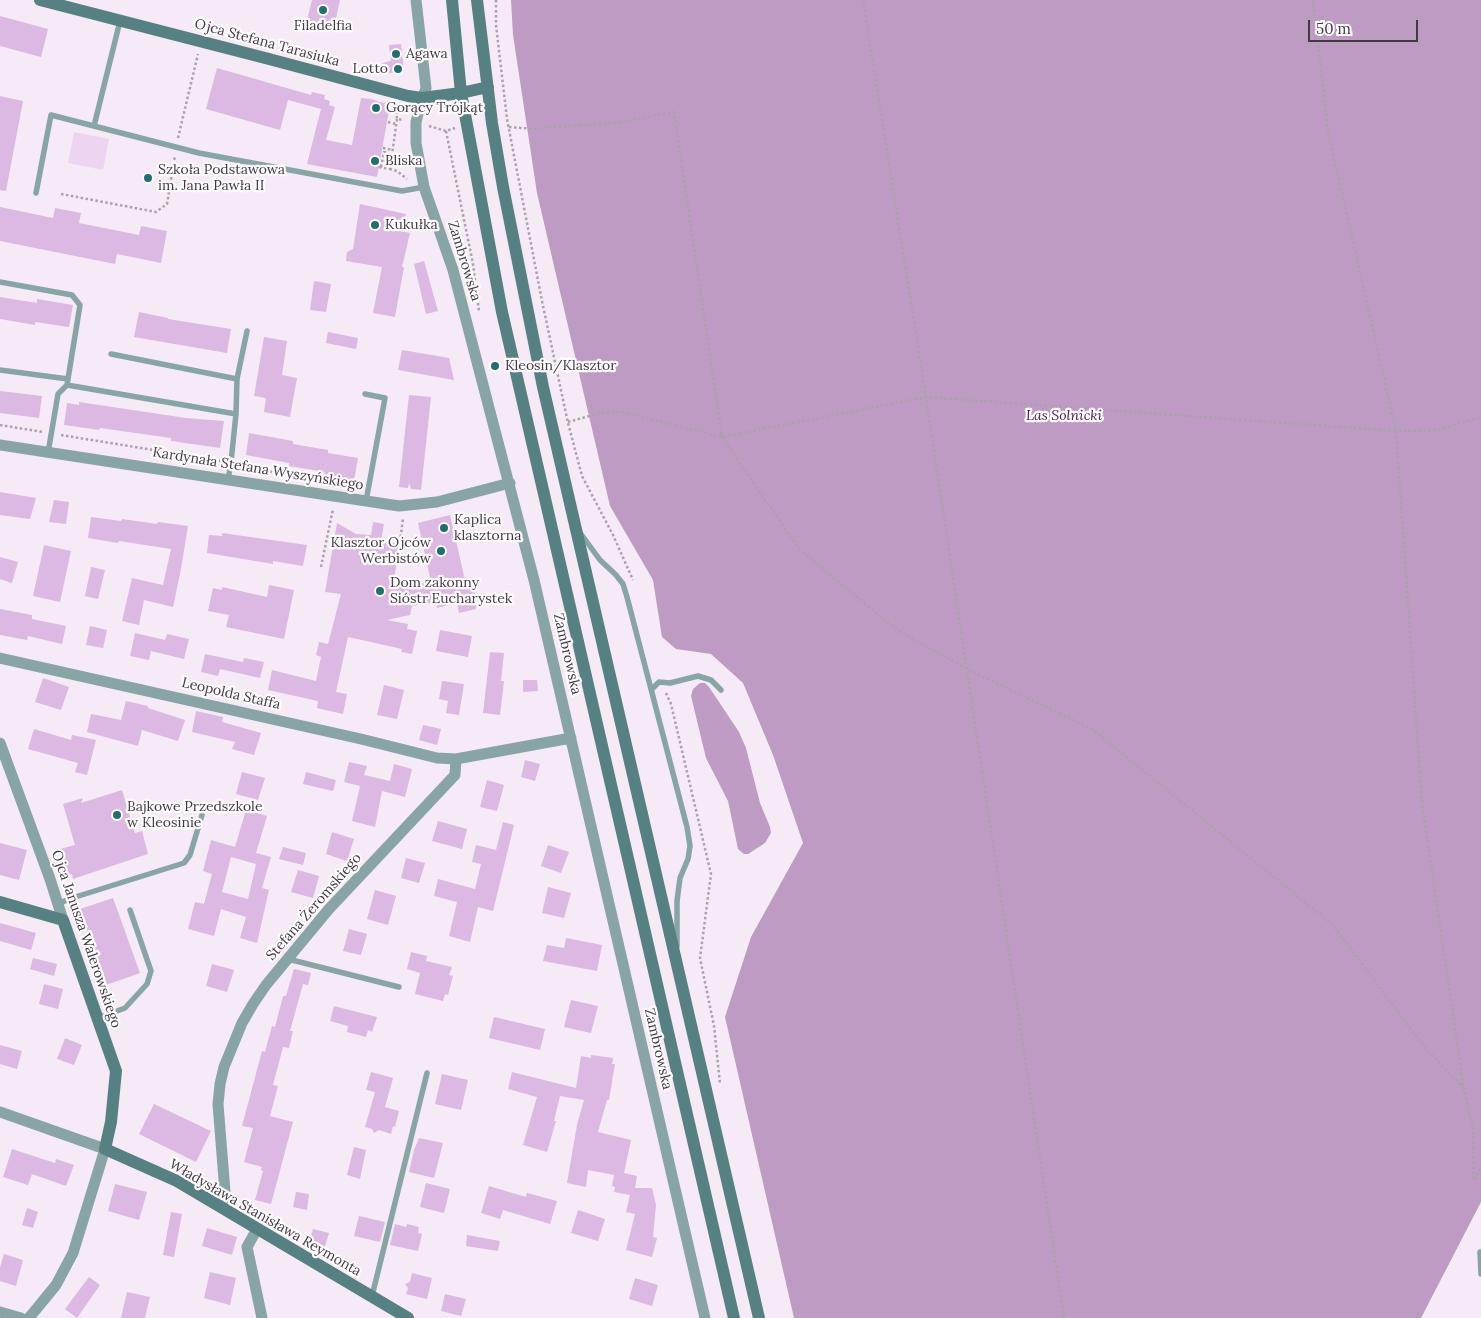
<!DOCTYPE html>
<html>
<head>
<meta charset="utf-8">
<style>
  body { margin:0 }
  #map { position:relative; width:1481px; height:1318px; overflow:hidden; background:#f5eaf6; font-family:Lora,serif }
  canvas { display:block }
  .scale { position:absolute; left:1308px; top:20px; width:110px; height:22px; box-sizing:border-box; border:2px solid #3f3b40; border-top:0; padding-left:6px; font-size:15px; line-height:18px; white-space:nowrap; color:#3f3b40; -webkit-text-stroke:4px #fefaff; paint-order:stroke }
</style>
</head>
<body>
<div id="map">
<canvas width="1481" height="1318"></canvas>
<div class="scale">50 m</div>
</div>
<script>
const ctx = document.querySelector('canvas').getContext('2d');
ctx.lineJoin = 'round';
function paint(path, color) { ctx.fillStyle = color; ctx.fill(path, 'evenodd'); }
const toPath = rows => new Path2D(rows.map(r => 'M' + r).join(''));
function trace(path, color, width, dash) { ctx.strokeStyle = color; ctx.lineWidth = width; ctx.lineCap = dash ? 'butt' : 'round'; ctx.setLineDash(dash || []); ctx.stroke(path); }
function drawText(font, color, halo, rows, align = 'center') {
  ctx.font = font + ' Lora,serif'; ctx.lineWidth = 4.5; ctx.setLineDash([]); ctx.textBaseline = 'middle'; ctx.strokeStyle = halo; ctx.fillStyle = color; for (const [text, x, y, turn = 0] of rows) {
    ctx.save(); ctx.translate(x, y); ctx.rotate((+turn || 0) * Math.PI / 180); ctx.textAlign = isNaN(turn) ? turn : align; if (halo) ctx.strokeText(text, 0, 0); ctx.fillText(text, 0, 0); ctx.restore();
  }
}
paint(toPath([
  [74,132,109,139,103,170,68,163]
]), '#edd4f0');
paint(toPath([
  [511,0,1481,0,1481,1202,1421,1318,794,1318,725,1017,751,937,803,843,773,755,743,683,711,654,676,649,662,637,653,580,610,506,537,193,513,35]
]), '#be9bc3');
paint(toPath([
  [700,683,705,683,709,687,739,732,746,748,760,803,770,827,771,833,765,843,748,854,744,854,738,849,728,801,706,758,691,696,693,689]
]), '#be9cc4');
paint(toPath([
  [312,0,340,0,334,27,307,20],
  [0,16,48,29,41,57,0,46],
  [401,44,404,71,384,74,382,63,391,61,389,45],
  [217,68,311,95,312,92,325,95,324,99,330,101,329,105,335,107,326,140,352,145,361,98,371,99,383,103,391,100,377,177,307,164,321,109,288,100,280,130,206,109],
  [0,96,23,101,6,191,0,190],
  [360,204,406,214,401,231,410,233,402,267,404,267,395,317,373,313,382,267,346,261,347,252,353,249],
  [0,207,53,218,55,208,81,213,79,223,139,235,141,226,167,231,161,263,117,254,115,264,0,241],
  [424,261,438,311,426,314,414,264],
  [314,281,331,284,326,312,310,310],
  [0,297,37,303,37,299,73,305,69,327,35,322,35,325,0,319],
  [139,312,168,318,168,319,231,329,227,353,134,337],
  [328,332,358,338,356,349,326,343],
  [264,337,287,341,282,375,297,378,290,417,264,412,266,398,254,396],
  [402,350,449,358,454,380,398,370],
  [0,391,42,396,39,418,0,413],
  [409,395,431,397,421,490,411,489,409,483,408,488,399,487],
  [79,402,186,418,224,421,220,448,171,441,171,438,100,428,99,430,64,425,67,403,79,405],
  [249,433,293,441,293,444,328,450,328,453,358,458,354,480,324,474,325,472,289,466,289,463,246,455],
  [0,492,36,498,30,519,0,515],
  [54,500,69,502,66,524,49,522],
  [450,515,465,580,472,578,477,604,476,609,459,613,457,603,437,608,436,602,412,606,410,615,387,620,408,624,407,629,417,631,412,654,401,652,402,649,348,637,336,692,347,694,343,714,317,708,318,701,268,690,272,670,316,681,321,657,316,655,319,642,328,644,341,594,325,592,337,523,356,534,371,535,373,522,384,524,381,541,400,544,393,585,412,584,431,582,418,523],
  [91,517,121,521,122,519,157,524,158,522,188,526,181,569,173,607,144,600,139,625,122,621,132,578,163,585,171,549,119,541,118,543,88,538],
  [222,533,307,545,303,566,273,561,273,564,207,553,209,535,222,536],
  [44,545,71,551,60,602,33,596],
  [0,557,18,562,12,583,0,579],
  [91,567,105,570,98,599,85,596],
  [269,585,294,590,284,639,226,627,229,615,208,611,213,588,222,590,222,587,267,597],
  [0,609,32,615,32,619,66,626,62,644,28,636,27,640,0,635],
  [90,626,107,630,103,648,86,645],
  [440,630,472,636,468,657,436,651],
  [135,633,165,640,167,634,189,639,184,659,151,651,149,660,130,656],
  [490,652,504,653,501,681,504,681,500,715,483,713],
  [205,654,243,662,244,658,264,662,260,678,220,669,218,676,201,672],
  [43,678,69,687,61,710,35,702],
  [523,680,537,680,538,691,523,692],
  [442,681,464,684,459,715,446,713,448,701,439,699],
  [384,685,404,690,397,719,377,715],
  [126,701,148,706,148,708,185,720,178,741,142,730,138,746,87,732,91,714,121,720],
  [196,711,223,717,222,722,261,733,254,755,232,749,235,742,192,732],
  [423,725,441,729,437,745,419,740],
  [34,729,71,740,72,735,96,740,87,775,75,772,78,763,28,749],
  [525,760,540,764,535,781,521,777],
  [349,762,367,766,364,775,390,781,394,764,412,769,405,797,382,791,375,827,352,821,360,786,344,782],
  [242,772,265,778,258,800,236,794],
  [306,772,336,780,333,791,303,784],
  [487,780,504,785,497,811,480,807],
  [122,790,135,833,142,831,148,854,73,879,72,874,68,875,60,849,75,845,63,804,83,798,81,803],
  [246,810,267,816,256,853,271,857,262,888,269,890,257,943,240,938,246,917,221,909,214,936,188,929,195,902,204,904,212,874,203,871,211,840,235,847],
  [231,857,256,864,248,899,222,892],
  [438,821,467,829,462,849,432,841],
  [503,822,514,825,493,911,478,907,470,942,449,936,457,902,434,896,438,879,475,889,481,864,472,862,476,845,496,850],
  [332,832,354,839,347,861,326,854],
  [0,843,27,850,19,880,0,875],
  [548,845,569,852,561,873,541,866],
  [283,847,306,853,303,865,279,859],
  [406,858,425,863,419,883,401,878],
  [298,870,319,876,313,898,291,892],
  [548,887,571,893,564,918,542,913],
  [375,890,396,896,388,925,367,919],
  [113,898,140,973,106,985,80,909],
  [0,923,36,933,31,950,0,941],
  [349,929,367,934,361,955,343,951],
  [566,938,602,945,597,971,543,961,547,945,564,948],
  [411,952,427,956,426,961,452,967,449,975,453,976,448,995,445,994,443,1001,415,994,420,973,407,969],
  [33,958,57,964,54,976,30,969],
  [212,964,234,970,227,992,206,986],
  [294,969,311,973,308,985,303,984,290,1031,293,1031,289,1048,283,1047,273,1085,278,1086,270,1116,293,1122,271,1204,255,1200,263,1171,261,1170,262,1167,244,1162,253,1128,242,1126,262,1051,265,1052,272,1026,275,1027,283,996,286,996],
  [44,984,63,989,58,1009,39,1004],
  [571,1000,598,1006,591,1033,564,1027],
  [334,1006,377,1017,372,1032,368,1030,366,1037,347,1032,348,1026,330,1021],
  [494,1017,545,1029,540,1050,489,1038],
  [65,1038,82,1045,74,1065,57,1059],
  [0,1045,22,1051,17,1069,0,1064],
  [591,1055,613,1058,612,1064,615,1064,609,1100,607,1100,598,1132,631,1140,624,1173,637,1176,635,1188,652,1188,656,1205,653,1237,657,1238,652,1257,626,1250,635,1214,626,1212,630,1195,614,1192,615,1187,612,1186,614,1175,588,1170,586,1187,567,1183,577,1125,584,1100,560,1096,554,1121,556,1121,547,1152,523,1145,537,1097,508,1089,512,1072,576,1088,581,1056,591,1058],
  [371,1072,393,1078,385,1107,399,1111,395,1127,393,1126,391,1134,379,1130,374,1133,372,1129,365,1127,375,1092,366,1090],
  [442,1074,468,1080,461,1110,435,1104],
  [154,1104,211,1131,196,1162,139,1134],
  [419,1138,443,1143,434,1178,409,1172,414,1150],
  [354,1147,366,1150,360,1179,347,1175],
  [12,1149,55,1163,56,1159,74,1165,66,1186,32,1174,28,1185,3,1177],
  [426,1183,450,1189,444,1213,420,1207],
  [115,1184,147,1192,139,1220,108,1211],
  [489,1186,526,1197,527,1193,557,1201,550,1224,503,1210,500,1219,481,1213],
  [296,1192,309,1194,307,1210,293,1207],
  [27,1208,38,1212,33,1228,22,1225],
  [578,1210,605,1219,598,1241,571,1233],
  [171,1212,182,1214,174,1257,163,1255],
  [359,1216,385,1222,380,1242,354,1236],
  [395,1224,406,1227,407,1224,419,1227,418,1233,422,1234,418,1251,390,1245],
  [207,1228,237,1237,232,1255,202,1246],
  [313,1229,329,1233,324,1250,308,1245],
  [467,1235,500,1241,498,1251,466,1246],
  [4,1254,23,1260,16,1286,0,1281,0,1267],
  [210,1272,236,1278,230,1305,204,1298],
  [412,1273,432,1278,427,1299,406,1294,408,1288,405,1284,410,1282],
  [89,1277,100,1285,77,1318,65,1309],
  [635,1278,658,1285,652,1306,629,1299],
  [127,1292,150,1297,145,1318,121,1318],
  [445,1294,466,1299,461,1316,441,1311]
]), '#dcb9e2');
trace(toPath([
  [496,0,496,25,507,119,542,301,568,423,582,476,613,535,633,580],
  [863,0,926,397,1064,1318],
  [1313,0,1328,132,1396,431,1422,803,1464,1089,1473,1129,1474,1181],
  [396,106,397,119,404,120],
  [386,110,397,113],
  [397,119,390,169,397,171,407,179],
  [388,122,396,124],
  [429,126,446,131,455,128],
  [509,127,535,129,549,127,617,123,674,112,722,437,799,549,897,630,967,669,1092,729,1333,925,1422,1044,1464,1089],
  [446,131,473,264,479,311],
  [178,138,198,54],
  [383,148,393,150],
  [379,167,390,169],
  [381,167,384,152,387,153,385,164,390,165],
  [61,194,156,212,167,204,175,156],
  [568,422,600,413,622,412,722,437,926,397,1396,431,1437,430,1481,417],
  [0,425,43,432],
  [61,435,221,461],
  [241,465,272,472],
  [400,542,403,518],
  [321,567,333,509],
  [666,693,671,704,711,874,700,958,714,1026,720,1084],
  [82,930,113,1003],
  [1475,1180,1481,1168]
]), '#aaa1ab', 2.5, [2.5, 2.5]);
trace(toPath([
  [94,126,120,21],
  [36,193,51,115,199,153,402,191,424,187],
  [0,282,72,295,80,305,67,385,236,414,231,462,228,480],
  [111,354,237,379],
  [0,370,68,379],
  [365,394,385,398,366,501],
  [236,414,237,379,247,331],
  [48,453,58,394,67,385],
  [581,534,600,560,616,575,623,584,627,597,687,827,690,846,688,859,680,878,677,901,677,946],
  [652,689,659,682,670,683,698,676,711,680,721,690],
  [58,904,69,899,184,863,190,855,202,815],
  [288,959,399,987],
  [98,1018,125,1008,147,984,151,971,130,910],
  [1480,1252,1481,1274],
  [372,1296,427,1073]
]), '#88a4a5', 5.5);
trace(toPath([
  [416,0,426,88,420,106,416,122,416,143,424,187,453,270,534,580,705,1318],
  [0,445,399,506,437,502,510,483],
  [0,658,361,739,437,758,456,759],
  [0,743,50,879,63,920],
  [0,1112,105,1149,73,1253,56,1285,29,1318],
  [221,1207,225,1192,218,1104,220,1084,224,1067,242,1023,253,1004,266,985,329,909,455,775,456,759,571,738],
  [257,1229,247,1247,262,1318],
  [0,1312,21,1318]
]), '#88a4a5', 11);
trace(toPath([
  [40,0,269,59,408,96,422,98,461,93,488,87],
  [452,0,461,93,502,312,734,1318],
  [477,0,492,123,503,187,543,387,759,1318],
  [0,902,63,920,116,1071,111,1122,105,1149,177,1181,408,1318]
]), '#568082', 12);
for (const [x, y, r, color] of [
  [323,10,5,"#226d72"],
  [396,54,5,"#226d72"],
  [398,69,5,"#226d72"],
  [376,108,5,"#226d72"],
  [375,161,5,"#226d72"],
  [148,178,5,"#226d72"],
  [375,225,5,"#226d72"],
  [495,366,5,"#226d72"],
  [444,528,5,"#226d72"],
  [441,551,5,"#226d72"],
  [380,591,5,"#226d72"],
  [117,815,5,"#226d72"]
]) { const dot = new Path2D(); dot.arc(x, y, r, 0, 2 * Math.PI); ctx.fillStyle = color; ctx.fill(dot); trace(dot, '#fefaff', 2); }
drawText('14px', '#3f3b40', '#fefaff', [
  ["Filadelfia",323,26,"center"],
  ["Agawa",406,54],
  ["Lotto",388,69,"right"],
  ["Gorący Trójkąt",386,108],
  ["Bliska",385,161],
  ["Szkoła Podstawowa",158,170],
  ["im. Jana Pawła II",158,186],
  ["Kukułka",385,225],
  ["Kleosin/Klasztor",505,366],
  ["Kaplica",454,520],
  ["klasztorna",454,536],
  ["Klasztor Ojców",431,543,"right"],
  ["Werbistów",431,559,"right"],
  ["Dom zakonny",390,583],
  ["Sióstr Eucharystek",390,599],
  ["Bajkowe Przedszkole",127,807],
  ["w Kleosinie",127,823]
], 'left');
drawText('14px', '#3f3b40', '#fefaff', [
  ["Ojca Stefana Tarasiuka",267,43,15],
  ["Zambrowska",464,261,73],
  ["Kardynała Stefana Wyszyńskiego",258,469,9],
  ["Zambrowska",567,654,77],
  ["Leopolda Staffa",231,694,13],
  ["Stefana Żeromskiego",314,907,-49],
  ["Ojca Janusza Walerowskiego",86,939,71],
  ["Zambrowska",658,1049,77],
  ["Władysława Stanisława Reymonta",265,1218,30]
]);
drawText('italic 14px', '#4b2052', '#fefaff', [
  ["Las Solnicki",1064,416]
]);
</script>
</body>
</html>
